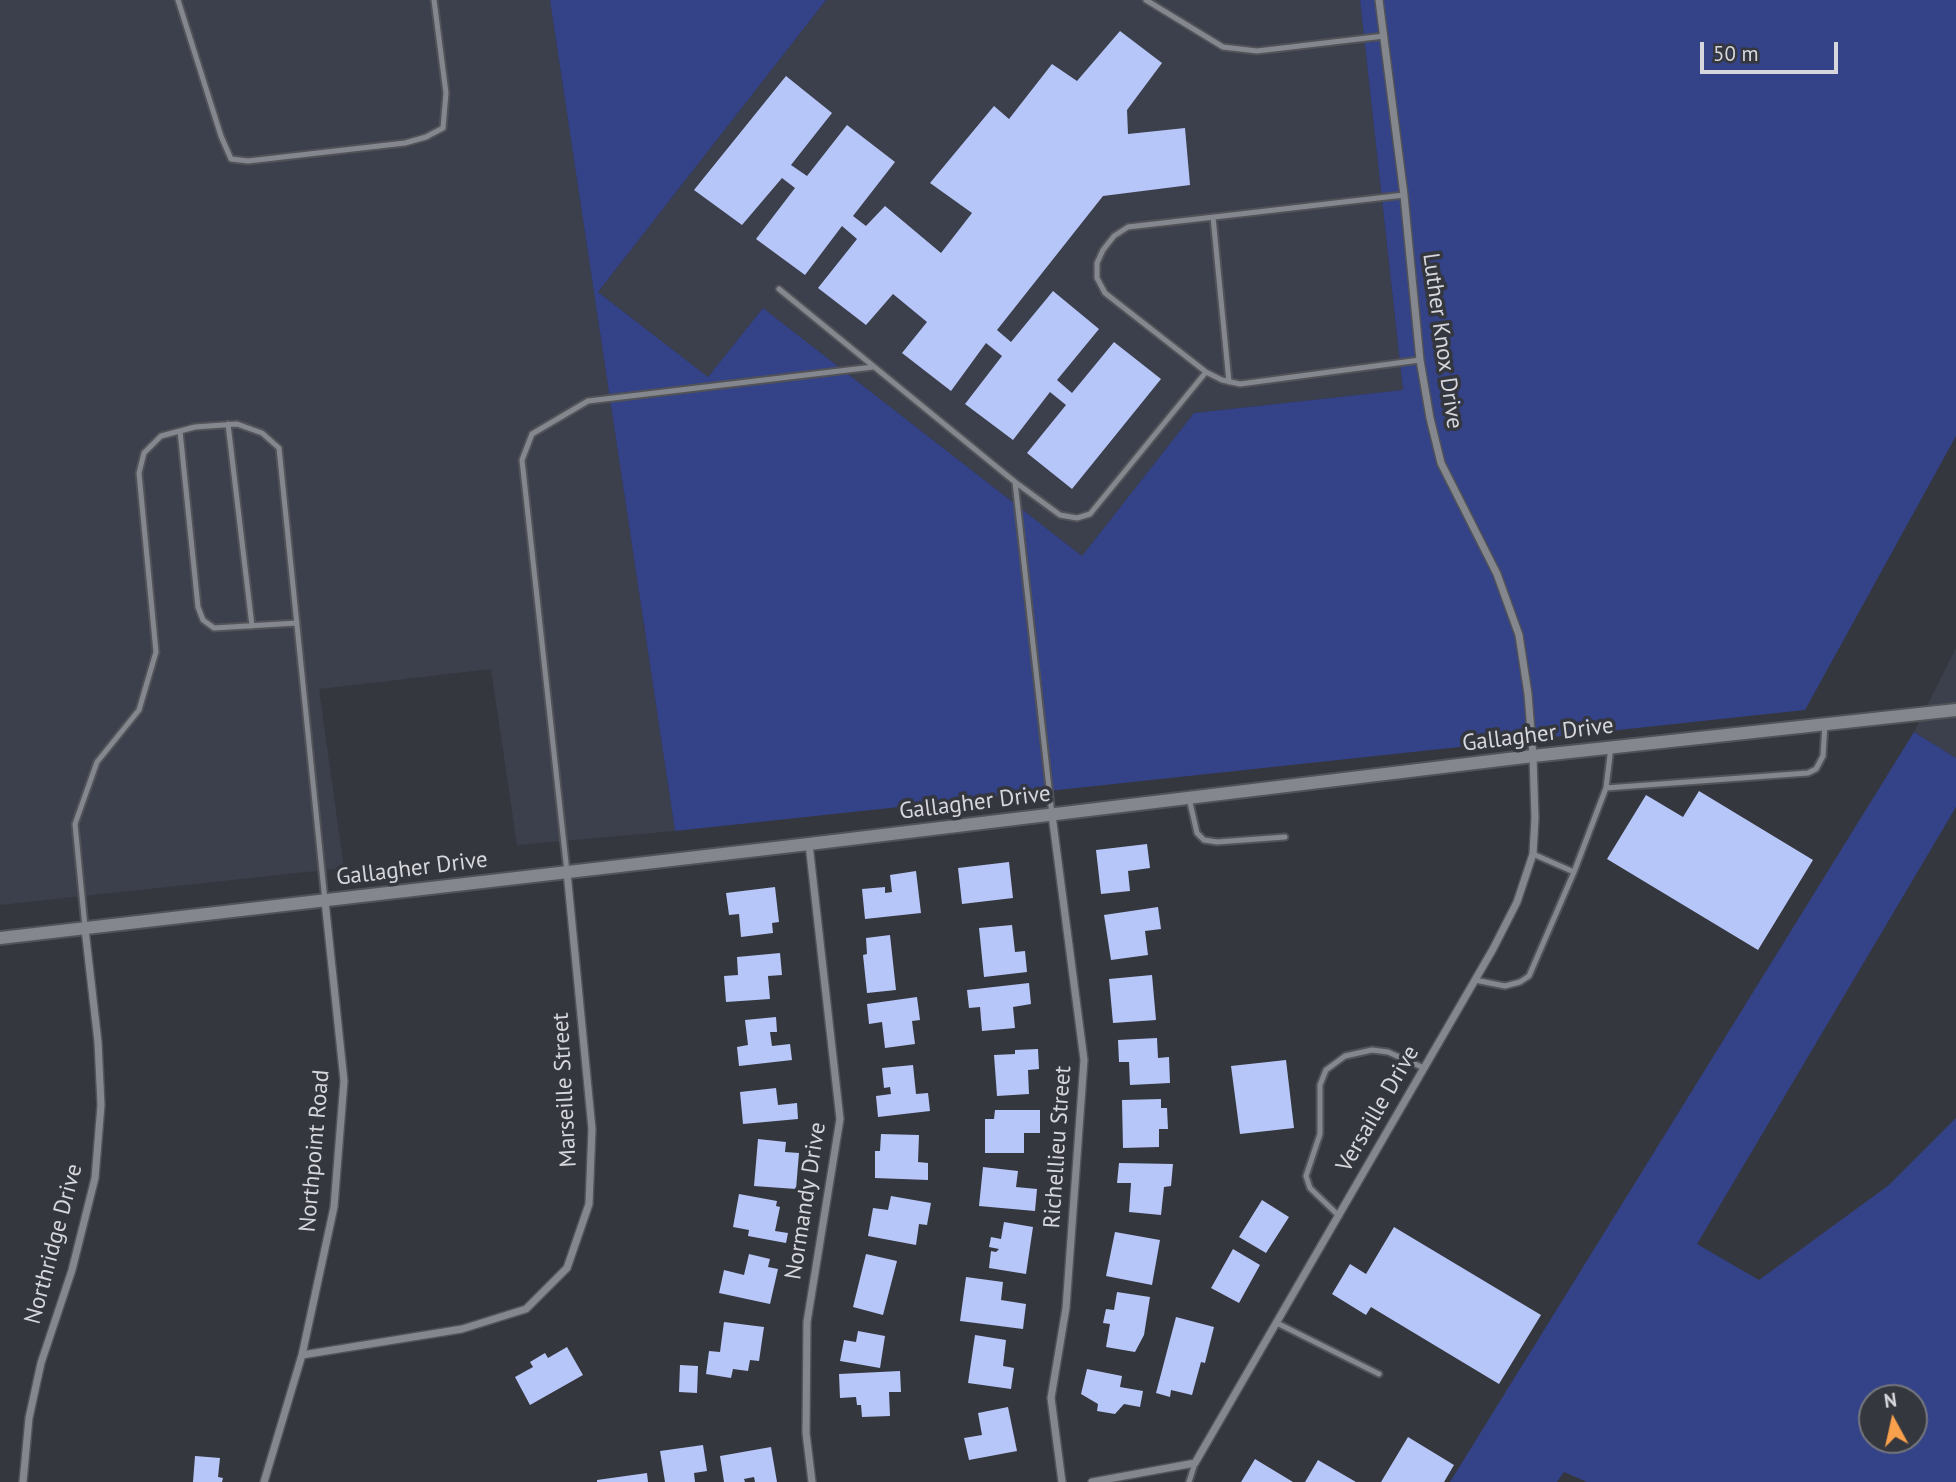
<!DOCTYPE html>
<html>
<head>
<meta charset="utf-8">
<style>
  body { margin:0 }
  #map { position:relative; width:1956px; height:1482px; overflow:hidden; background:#35373e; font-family:"PT Sans",sans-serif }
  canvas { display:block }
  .north { position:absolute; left:1858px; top:1384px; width:70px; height:70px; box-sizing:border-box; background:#35373e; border:2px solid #75777d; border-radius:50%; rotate:352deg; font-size:19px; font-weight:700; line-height:28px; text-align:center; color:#d6d7dc }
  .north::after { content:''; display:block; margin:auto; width:24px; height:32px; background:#f8a04b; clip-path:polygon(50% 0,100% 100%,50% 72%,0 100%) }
  .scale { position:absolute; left:1700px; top:42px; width:138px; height:32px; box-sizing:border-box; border:4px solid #d6d7dc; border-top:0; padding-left:9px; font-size:21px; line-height:24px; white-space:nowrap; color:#d6d7dc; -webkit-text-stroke:5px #35373e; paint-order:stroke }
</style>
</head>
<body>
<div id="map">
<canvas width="1956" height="1482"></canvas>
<div class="north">N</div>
<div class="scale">50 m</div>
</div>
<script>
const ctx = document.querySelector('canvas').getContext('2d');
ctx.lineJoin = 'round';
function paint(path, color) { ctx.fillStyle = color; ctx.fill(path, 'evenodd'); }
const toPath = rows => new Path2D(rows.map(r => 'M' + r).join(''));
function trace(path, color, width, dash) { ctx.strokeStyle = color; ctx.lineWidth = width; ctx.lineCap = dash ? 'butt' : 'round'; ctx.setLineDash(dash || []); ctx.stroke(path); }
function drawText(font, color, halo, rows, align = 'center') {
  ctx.font = font + ' "PT Sans",sans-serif'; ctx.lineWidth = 7; ctx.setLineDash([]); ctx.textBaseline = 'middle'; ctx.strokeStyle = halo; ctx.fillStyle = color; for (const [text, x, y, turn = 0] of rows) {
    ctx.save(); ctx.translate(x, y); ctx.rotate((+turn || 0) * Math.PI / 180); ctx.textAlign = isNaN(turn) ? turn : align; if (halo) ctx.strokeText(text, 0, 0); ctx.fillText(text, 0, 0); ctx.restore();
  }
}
paint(toPath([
  [0,0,550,0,675,831,517,845,491,669,319,689,344,868,0,905],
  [826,0,1360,0,1403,390,1194,413,1082,556,763,308,708,377,598,292],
  [1956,648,1956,758,1914,732]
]), '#3c3f4c');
paint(toPath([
  [550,0,826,0,598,292,708,377,763,308,1082,556,1194,413,1403,390,1360,0,1956,0,1956,436,1805,710,675,831],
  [1914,732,1956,758,1956,807,1697,1244,1759,1280,1889,1185,1956,1118,1956,1482,1587,1482,1564,1472,1557,1482,1450,1482],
  [1914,1398,1914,1440,1872,1440,1872,1398]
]), '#344287');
paint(toPath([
  [1120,31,1162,63,1127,110,1128,134,1185,128,1190,185,1103,196,997,330,1011,342,1053,291,1099,329,1057,380,1072,393,1114,342,1161,379,1072,489,1027,453,1066,405,1050,392,1013,440,965,404,1002,356,986,343,951,391,902,353,927,322,893,294,866,325,818,288,857,239,842,226,805,275,756,239,795,188,782,178,742,225,694,190,786,76,832,113,791,165,807,176,847,125,895,162,853,216,866,226,885,206,941,253,972,213,930,183,994,106,1009,119,1052,64,1077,81],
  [1699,791,1813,860,1758,950,1607,859,1646,795,1683,817],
  [1147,844,1150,868,1128,871,1130,891,1101,894,1096,850],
  [1009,862,1013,898,962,904,958,868],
  [916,871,921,913,865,919,862,889,885,887,885,893,892,892,890,875],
  [775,887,779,922,772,923,773,933,741,937,739,914,729,915,726,893],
  [1158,907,1161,929,1145,931,1148,955,1111,960,1104,915],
  [1012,925,1015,952,1025,951,1027,972,984,977,979,928],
  [890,935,896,990,867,993,863,955,867,954,866,938],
  [780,953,782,975,768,976,770,999,726,1002,724,976,738,975,737,957],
  [1152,975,1156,1020,1113,1023,1109,979],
  [1029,983,1031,1004,1013,1007,1015,1028,982,1031,980,1007,969,1008,967,990],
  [917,997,920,1020,912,1021,915,1044,885,1048,882,1022,869,1024,867,1004],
  [776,1017,777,1032,770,1032,772,1046,790,1044,792,1060,739,1066,737,1047,748,1045,745,1020],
  [1157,1038,1158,1058,1169,1057,1170,1083,1130,1085,1129,1062,1119,1062,1118,1040],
  [1038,1049,1039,1069,1028,1070,1029,1094,997,1096,994,1055,1015,1054,1015,1050],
  [1286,1060,1294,1128,1240,1134,1231,1066],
  [913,1065,916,1094,928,1093,930,1111,878,1117,876,1096,891,1094,890,1087,884,1088,882,1068],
  [776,1088,778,1105,797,1103,798,1119,743,1124,740,1092],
  [1161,1099,1161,1108,1167,1108,1168,1129,1159,1129,1159,1147,1123,1148,1122,1100],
  [995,1110,1040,1110,1040,1133,1024,1133,1024,1153,985,1153,985,1119,994,1119],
  [881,1134,919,1135,918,1162,928,1163,928,1180,875,1178,875,1151,880,1151],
  [758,1139,786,1142,785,1152,799,1153,796,1189,754,1186],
  [1119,1163,1173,1164,1171,1186,1164,1187,1161,1215,1129,1212,1131,1183,1117,1183],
  [983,1167,1018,1171,1016,1187,1037,1189,1035,1211,979,1206],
  [739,1194,777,1201,776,1206,780,1207,775,1231,788,1233,786,1243,748,1236,749,1230,733,1227],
  [891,1196,931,1203,927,1225,919,1224,916,1245,868,1236,873,1208,888,1210],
  [1262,1200,1289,1217,1266,1253,1239,1237],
  [1004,1222,1033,1227,1026,1274,989,1268,991,1251,996,1252,999,1249,989,1247,991,1237,1001,1239],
  [1394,1227,1541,1315,1499,1384,1371,1307,1366,1315,1332,1294,1350,1264,1366,1274],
  [1115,1232,1160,1240,1152,1285,1106,1276],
  [1233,1249,1260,1265,1239,1303,1211,1288],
  [749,1254,770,1259,768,1267,778,1269,770,1304,719,1293,724,1270,744,1275],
  [866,1254,897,1261,883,1315,853,1307],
  [966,1277,1003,1282,1001,1300,1026,1304,1023,1329,960,1321],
  [1117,1292,1150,1297,1144,1335,1135,1352,1106,1347,1110,1324,1103,1323,1106,1309,1114,1310],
  [1176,1317,1214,1327,1205,1363,1201,1362,1192,1395,1171,1390,1170,1397,1156,1393],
  [724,1322,764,1327,759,1361,750,1360,748,1371,733,1369,731,1378,706,1374,709,1351,720,1352],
  [858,1331,885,1336,880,1368,840,1361,844,1340,856,1342],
  [975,1335,1006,1340,1003,1366,1014,1368,1011,1389,968,1383],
  [567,1347,583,1375,530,1405,515,1377,533,1367,530,1362,545,1353,548,1358],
  [680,1365,698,1366,697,1393,679,1392],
  [1087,1369,1122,1376,1120,1387,1143,1391,1140,1407,1124,1404,1115,1414,1097,1411,1098,1404,1081,1394],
  [900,1371,901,1392,889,1392,890,1416,862,1417,861,1405,857,1405,856,1397,840,1398,839,1374],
  [1008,1407,1017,1451,969,1460,964,1438,982,1435,978,1413],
  [1408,1437,1454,1465,1444,1482,1381,1482],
  [703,1445,707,1471,694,1473,695,1482,665,1482,660,1451],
  [771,1447,777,1482,755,1482,754,1477,744,1479,745,1482,724,1482,720,1456],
  [195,1456,220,1458,218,1477,223,1478,222,1482,193,1482],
  [1255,1459,1293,1482,1241,1482],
  [1318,1460,1356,1482,1305,1482],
  [647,1473,648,1482,597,1482,597,1480]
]), '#b7c6f8');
const service = toPath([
  [178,0,221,136,231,159,248,161,405,143,426,137,443,128,446,93,434,0],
  [1146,0,1223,47,1257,51,1384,36],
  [1404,195,1128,227,1114,236,1103,250,1097,263,1097,278,1105,293,1206,372,1222,380,1240,384,1420,360],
  [1213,217,1229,382],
  [779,289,1015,482,1060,515,1077,518,1090,514,1206,372],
  [228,424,252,626],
  [180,431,198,607,203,620,214,628,297,623],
  [1015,482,1052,815],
  [1606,788,1808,773,1816,769,1823,756,1825,724],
  [1189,798,1197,833,1204,840,1217,842,1285,837],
  [1533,854,1574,872],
  [567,872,522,460,532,434,588,401,873,367],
  [85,927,75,824,97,762,139,710,156,652,139,473,144,453,161,436,195,427,237,424,262,433,279,448,325,901],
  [1475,980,1505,986,1520,982,1529,976,1574,872,1606,788,1611,747],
  [1339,1216,1310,1188,1306,1176,1320,1134,1320,1085,1326,1070,1345,1056,1372,1050,1388,1052,1424,1068],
  [1277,1323,1379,1374],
  [1189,1482,1195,1463]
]);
const minor = toPath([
  [1052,815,1084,1060,1066,1308,1051,1398,1062,1482],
  [809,844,840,1119,807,1322,806,1433,812,1482],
  [302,1355,462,1329,526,1309,567,1268,589,1204,592,1129,567,872],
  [23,1482,29,1418,41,1363,72,1270,95,1178,101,1105,98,1042,85,929],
  [264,1482,302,1355,334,1207,344,1081,325,901],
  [1092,1482,1195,1463,1493,949,1517,902,1533,854,1535,818,1533,756,1528,694,1519,635,1497,574,1441,463,1430,418,1420,360,1404,195,1379,0]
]);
const tertiary = toPath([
  [0,938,809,844,1533,756,1956,710]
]);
trace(service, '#515358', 9);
trace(minor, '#515358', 10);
trace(tertiary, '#515358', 16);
trace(service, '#85878f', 5);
trace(minor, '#85878f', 7);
trace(tertiary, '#85878f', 12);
drawText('23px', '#d6d7dc', '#35373e', [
  ["Luther Knox Drive",1442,341,82],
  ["Gallagher Drive",1538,735,-7],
  ["Gallagher Drive",975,803,-7],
  ["Gallagher Drive",412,869,-7],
  ["Marseille Street",565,1090,-93],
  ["Versaille Drive",1378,1109,-60],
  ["Richellieu Street",1058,1147,-86],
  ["Northpoint Road",315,1151,-85],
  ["Normandy Drive",806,1201,-81],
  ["Northridge Drive",54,1244,-75]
]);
</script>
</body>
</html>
